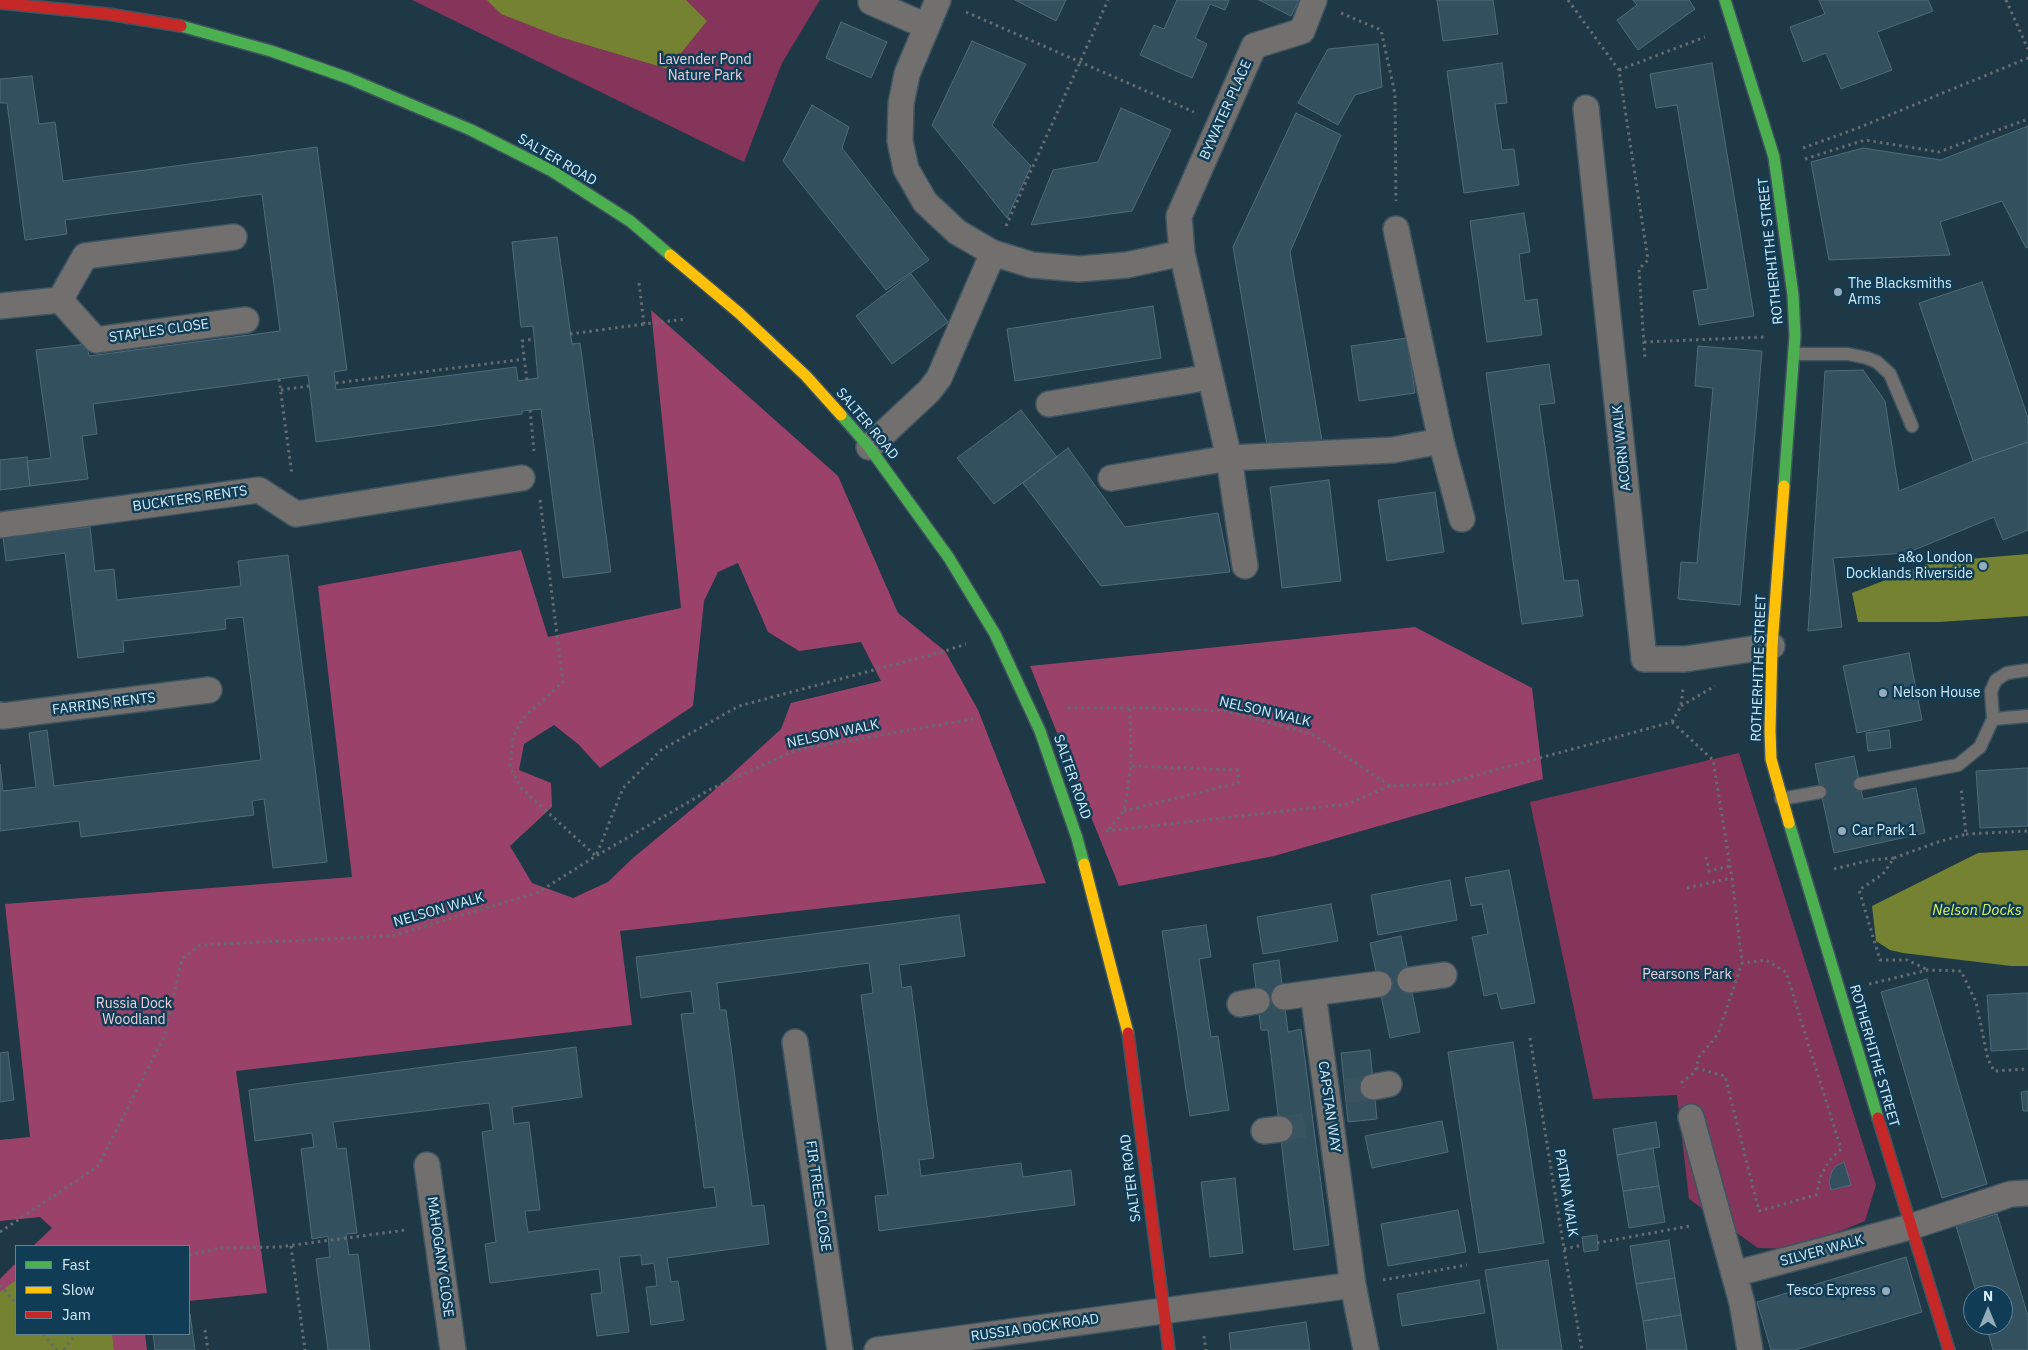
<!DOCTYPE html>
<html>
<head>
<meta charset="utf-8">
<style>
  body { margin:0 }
  #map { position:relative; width:2028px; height:1350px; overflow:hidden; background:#1f3846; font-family:"IBM Plex Sans",sans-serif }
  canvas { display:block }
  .legend { position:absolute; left:15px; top:1245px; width:175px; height:90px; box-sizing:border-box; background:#103d55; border:1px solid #5e8397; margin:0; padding:6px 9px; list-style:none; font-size:15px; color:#d4ebfa }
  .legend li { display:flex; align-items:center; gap:10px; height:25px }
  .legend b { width:25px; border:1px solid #5e8397 }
  .north { position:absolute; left:1963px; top:1285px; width:50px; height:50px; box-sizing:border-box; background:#103d55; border:1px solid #5e8397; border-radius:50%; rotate:0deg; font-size:14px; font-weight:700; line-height:20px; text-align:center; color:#d4ebfa }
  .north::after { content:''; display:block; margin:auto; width:18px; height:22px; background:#95acbb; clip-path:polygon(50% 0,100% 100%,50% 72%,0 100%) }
</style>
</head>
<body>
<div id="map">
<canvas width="2028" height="1350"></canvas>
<ul class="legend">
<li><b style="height:6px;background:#4caf50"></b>Fast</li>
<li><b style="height:6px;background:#ffc107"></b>Slow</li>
<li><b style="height:6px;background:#c62828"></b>Jam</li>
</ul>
<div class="north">N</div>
</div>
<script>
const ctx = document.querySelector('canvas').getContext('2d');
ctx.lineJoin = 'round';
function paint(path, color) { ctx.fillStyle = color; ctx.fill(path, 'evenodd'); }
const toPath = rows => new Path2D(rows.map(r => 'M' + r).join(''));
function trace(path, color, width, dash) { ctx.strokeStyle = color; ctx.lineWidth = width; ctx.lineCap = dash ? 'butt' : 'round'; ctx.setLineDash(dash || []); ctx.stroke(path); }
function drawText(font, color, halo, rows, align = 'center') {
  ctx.font = font + ' "IBM Plex Sans",sans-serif'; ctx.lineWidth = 5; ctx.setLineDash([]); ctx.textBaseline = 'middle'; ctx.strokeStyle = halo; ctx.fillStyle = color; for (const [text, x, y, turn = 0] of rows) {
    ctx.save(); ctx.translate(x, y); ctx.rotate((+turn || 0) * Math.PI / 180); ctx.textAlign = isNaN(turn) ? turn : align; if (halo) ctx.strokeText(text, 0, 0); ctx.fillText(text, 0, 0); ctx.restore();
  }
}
paint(toPath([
  [412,0,820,0,782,63,744,162],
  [1739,753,1876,1185,1865,1221,1797,1249,1758,1248,1689,1199,1677,1095,1593,1099,1530,802]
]), '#85345a');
paint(toPath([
  [651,310,838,476,898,613,945,651,978,710,1046,883,620,931,632,1025,236,1071,267,1293,189,1301,189,1246,33,1246,52,1228,40,1217,0,1221,0,1140,30,1137,5,904,352,877,318,586,521,550,548,637,681,608],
  [738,563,768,632,799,651,861,642,881,681,791,703,781,729,709,795,633,858,608,882,573,898,532,883,510,846,552,807,551,783,519,770,524,744,554,725,578,744,600,768,693,706,704,601,718,572],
  [1415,627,1532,688,1543,779,1274,856,1119,886,1030,666],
  [16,1263,16,1334,145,1334,147,1350,0,1350,0,1279]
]), '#9b426a');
paint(toPath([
  [487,0,686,0,707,21,668,69,560,37,501,14],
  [2028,554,2028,616,1939,622,1858,622,1852,593,1932,562],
  [2028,850,2028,966,2011,966,1903,953,1890,950,1876,941,1872,906,1978,853],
  [16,1280,16,1334,112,1334,114,1350,0,1350,0,1292]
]), '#748231');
const building = toPath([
  [1015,0,1066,0,1056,21,1015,0],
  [1177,0,1229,0,1225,10,1210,4,1195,38,1207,44,1192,78,1140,55,1154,25,1164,29,1177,0],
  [1259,0,1299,0,1291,16,1259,0],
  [1437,0,1493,0,1498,34,1443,41,1437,0],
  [1633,0,1689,0,1695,9,1638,50,1617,20,1637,5,1633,0],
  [1819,0,1928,0,1933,11,1877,32,1892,70,1841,89,1826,53,1803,62,1790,27,1825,14,1819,0],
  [841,22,887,42,871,78,826,58,841,22],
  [972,41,1026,64,992,125,1031,166,1007,218,932,125,972,41],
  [1378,44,1382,87,1355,95,1338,125,1298,103,1328,49,1378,44],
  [1502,63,1507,103,1495,104,1502,150,1514,149,1519,185,1464,193,1447,71,1502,63],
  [1712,63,1754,316,1699,325,1693,291,1708,289,1677,105,1656,108,1650,74,1712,63],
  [32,76,39,124,55,122,63,181,317,147,347,370,334,372,336,390,516,367,518,381,538,378,533,326,521,327,512,242,557,237,572,344,580,343,611,572,563,578,541,409,522,411,522,414,316,442,308,375,93,404,97,434,82,436,88,479,30,486,27,461,51,458,36,350,87,344,89,356,280,331,262,194,65,220,67,234,25,240,7,103,0,103,0,79,32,76],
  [812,105,849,127,842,148,929,260,886,290,783,161,812,105],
  [1121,108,1171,130,1132,211,1031,225,1053,170,1098,162,1121,108],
  [1296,113,1341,135,1290,252,1322,441,1267,445,1233,247,1296,113],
  [2028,126,2028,247,2026,248,2002,201,1940,222,1950,255,1829,260,1811,162,1863,148,1941,160,2028,126],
  [1524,213,1530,252,1519,254,1525,301,1537,299,1542,335,1487,342,1470,221,1524,213],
  [911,274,948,322,892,364,856,316,911,274],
  [1982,282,2028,418,2028,442,1973,461,1919,303,1982,282],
  [1153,306,1161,358,1015,381,1007,329,1153,306],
  [1407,338,1415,393,1359,401,1351,346,1407,338],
  [1698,346,1762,351,1740,605,1678,599,1681,562,1697,563,1713,388,1695,386,1698,346],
  [1549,364,1555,403,1539,405,1564,581,1578,580,1583,616,1522,624,1486,373,1549,364],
  [1863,370,1885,401,1899,491,1973,461,2028,442,2028,530,2003,540,1994,517,1907,553,1833,558,1842,627,1808,631,1825,371,1863,370],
  [1021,410,1057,457,994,504,957,458,1021,410],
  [1068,448,1125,527,1218,513,1230,572,1101,586,1023,483,1068,448],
  [27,457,30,486,0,490,0,460,27,457],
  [1329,480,1341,581,1282,588,1270,487,1329,480],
  [1435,492,1444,552,1387,561,1378,500,1435,492],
  [90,527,95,571,114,569,117,600,241,586,238,561,288,555,327,862,273,868,264,799,252,801,254,815,81,837,79,821,0,831,0,764,3,791,36,787,29,733,47,730,54,786,261,760,243,617,225,619,226,629,123,641,124,652,78,658,65,553,6,561,3,537,90,527],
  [1909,653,1922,720,1857,733,1843,666,1909,653],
  [1889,730,1891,748,1868,751,1866,733,1889,730],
  [1854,756,1863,799,1916,788,1925,833,1834,853,1815,764,1854,756],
  [2028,768,2028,826,1980,828,1976,771,2028,768],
  [1509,870,1535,1003,1501,1009,1497,993,1484,996,1472,937,1488,934,1482,904,1471,906,1465,878,1509,870],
  [1450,880,1457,920,1378,935,1371,895,1450,880],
  [1331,904,1338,941,1263,954,1257,917,1331,904],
  [959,915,965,956,899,965,902,988,911,986,934,1158,919,1160,921,1176,1021,1163,1023,1177,1071,1170,1075,1205,879,1231,875,1196,888,1195,861,995,873,993,869,963,717,983,720,1010,726,1010,752,1206,764,1205,769,1244,667,1258,671,1282,678,1281,684,1320,651,1325,646,1287,657,1286,654,1263,642,1265,641,1255,619,1257,629,1332,597,1336,591,1294,602,1293,599,1269,490,1283,485,1244,496,1242,482,1132,493,1130,489,1103,333,1122,337,1149,346,1148,357,1233,346,1234,349,1255,358,1254,370,1350,328,1350,316,1259,330,1257,328,1236,312,1239,301,1149,314,1147,312,1133,255,1141,249,1090,576,1047,582,1097,512,1107,514,1124,529,1122,540,1210,525,1211,528,1232,717,1207,714,1187,704,1188,681,1014,694,1013,691,991,641,998,636,957,959,915],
  [1206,925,1211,957,1199,959,1211,1037,1218,1036,1229,1110,1190,1116,1162,931,1206,925],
  [1401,936,1420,1032,1390,1038,1370,943,1401,936],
  [1279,960,1288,1032,1301,1029,1329,1245,1294,1250,1268,1030,1261,1030,1253,964,1279,960],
  [1927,979,1987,1184,1942,1198,1881,992,1927,979],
  [2028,993,2028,1049,1991,1051,1987,995,2028,993],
  [1513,1042,1544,1243,1479,1253,1448,1052,1513,1042],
  [1370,1050,1377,1119,1348,1122,1341,1053,1370,1050],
  [8,1052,14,1100,0,1102,0,1053,8,1052],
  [2028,1091,2028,1111,2023,1111,2021,1092,2028,1091],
  [1442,1121,1448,1152,1372,1168,1365,1136,1442,1121],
  [1656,1122,1660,1147,1617,1155,1613,1129,1656,1122],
  [1653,1148,1659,1186,1623,1191,1617,1155,1653,1148],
  [1844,1162,1851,1185,1831,1190,1829,1181,1832,1171,1836,1166,1844,1162],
  [1235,1178,1243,1253,1210,1257,1201,1182,1235,1178],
  [1659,1186,1665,1222,1629,1228,1623,1191,1659,1186],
  [1458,1210,1466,1252,1388,1266,1381,1224,1458,1210],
  [1997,1214,2028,1316,2028,1350,1993,1350,1986,1325,2003,1325,2003,1295,1977,1295,1956,1226,1997,1214],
  [1597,1235,1598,1250,1584,1252,1582,1237,1597,1235],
  [1669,1240,1675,1278,1636,1284,1630,1246,1669,1240],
  [1906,1257,1922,1312,1795,1350,1771,1350,1757,1302,1906,1257],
  [1548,1260,1562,1350,1498,1350,1485,1270,1548,1260],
  [1675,1278,1681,1315,1643,1321,1636,1284,1675,1278],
  [1479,1280,1485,1313,1402,1326,1397,1294,1479,1280],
  [189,1314,190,1314,195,1350,155,1350,153,1334,189,1334,189,1314],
  [1681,1315,1687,1350,1647,1350,1643,1321,1681,1315],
  [1306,1322,1310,1350,1231,1350,1229,1333,1306,1322]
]);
paint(building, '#33505f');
trace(building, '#4f6b7a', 1);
trace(toPath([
  [1345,1091,1373,1087],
  [1280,1129,1313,1124]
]), '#3a5361', 25, [25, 12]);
const lane = toPath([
  [1794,354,1848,354,1867,358,1877,362,1890,374,1912,426],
  [1993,719,2028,716],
  [1860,784,1958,765,1980,747,1993,719,1991,691,1996,680,2007,673,2028,670],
  [1781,799,1820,792]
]);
const street = toPath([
  [938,0,907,74,901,104,900,141,906,169,925,202,957,232,993,253,1032,265,1079,269,1127,265,1182,253,1179,216,1254,46,1302,31,1314,0],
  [871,2,926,26],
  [1586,108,1644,659,1685,659,1772,646],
  [1182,253,1229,458,1245,566],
  [60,300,85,256,234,237],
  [0,306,60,300,96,340,246,320],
  [1049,404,1210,377],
  [1441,441,1462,519],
  [869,447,929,391,939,378,993,253],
  [1111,478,1229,458,1393,450,1441,441,1396,229],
  [0,525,259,490,296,514,522,478],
  [0,715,3,716,209,690],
  [1410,980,1444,975],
  [1284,997,1313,993],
  [1240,1004,1257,1001],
  [795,1042,840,1350],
  [1373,1087,1389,1084],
  [1691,1117,1742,1303,1750,1350],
  [1264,1131,1280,1129],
  [427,1165,453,1350],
  [1734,1274,1910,1227,2011,1194,2028,1193],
  [877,1350,1353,1285],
  [1366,1350,1353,1285,1313,993,1379,984]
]);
const fast = toPath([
  [1725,0,1774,157,1793,295,1795,336,1784,486],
  [181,26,271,51,348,78,471,130,552,171,630,221,670,255],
  [841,415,869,447,949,558,995,634,1040,731,1077,838,1084,864],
  [1789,823,1878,1118]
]);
const slow = toPath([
  [670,255,739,313,806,376,841,415],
  [1784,486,1772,646,1770,730,1771,759,1789,823],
  [1084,864,1128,1033]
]);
const jam = toPath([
  [0,3,108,14,181,26],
  [1128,1033,1169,1350],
  [1878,1118,1949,1350]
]);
trace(lane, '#3f545f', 15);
trace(street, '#3f545f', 28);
trace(fast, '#3f545f', 14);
trace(slow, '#3f545f', 14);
trace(jam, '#3f545f', 14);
trace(toPath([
  [1568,0,1619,70,1648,260,1639,269,1645,360],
  [2006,0,2028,49],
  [966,12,1194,112],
  [1341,13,1381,30,1395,94,1396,201],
  [1619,70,1705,37],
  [1803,148,1858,128,2028,58],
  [1805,159,1865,140,1939,152,2028,119],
  [1006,226,1108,0],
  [639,283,644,324,686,319],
  [570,334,644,324],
  [1644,342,1764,337],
  [279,379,292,475],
  [527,380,522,341,534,339],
  [336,383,525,359],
  [281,390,309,386],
  [530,410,534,451],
  [540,500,563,682,523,718,513,737,510,767,522,789,596,856,623,788,661,750,739,706,945,651,966,644],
  [1681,706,1715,686],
  [1068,708,1153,708,1225,711,1312,734,1390,786,1444,784,1672,722],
  [1672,722,1713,760,1732,878,1742,963,1718,1034,1699,1057,1695,1072,1682,1082,1684,1088],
  [1672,722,1681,706,1683,689],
  [1124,811,1238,783,1238,770,1131,766],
  [1109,829,1124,811,1131,766,1130,709],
  [1106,831,1348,804,1389,786],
  [1966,834,2028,831],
  [1706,857,1709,871,1730,866],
  [1894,858,1935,843,1966,834,1961,788],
  [1834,869,1871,860,1894,858,1883,874,1859,890,1880,960,1907,960,1928,970],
  [1687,888,1732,878],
  [1869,984,1928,970,1961,971,1976,1002,1988,1059,1994,1071,2028,1069],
  [1530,1038,1564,1249,1582,1350],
  [1696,1068,1725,1076,1759,1211,1816,1195,1821,1175,1829,1161,1841,1149,1786,972,1766,960,1742,963],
  [0,1232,98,1166,164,1037,182,959,200,945,391,936,537,893,596,856,711,789,796,750,978,718],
  [1597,1243,1690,1226],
  [291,1246,305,1350],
  [1564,1249,1583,1245],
  [189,1255,219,1248,279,1247,406,1230],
  [1383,1280,1467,1265],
  [0,1285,16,1303],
  [205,1330,208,1350],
  [43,1334,57,1350],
  [1204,1336,1206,1350],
  [64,1350,75,1334]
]), '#646c70', 3, [2.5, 4]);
trace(lane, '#71706f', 12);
trace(street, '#71706f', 25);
trace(fast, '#4caf50', 11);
trace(slow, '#ffc107', 11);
trace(jam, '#c62828', 11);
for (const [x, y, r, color] of [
  [1838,292,5,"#95acbb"],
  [1983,566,5,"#95acbb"],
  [1883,693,5,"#95acbb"],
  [1842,831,5,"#95acbb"],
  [1886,1291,5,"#95acbb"]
]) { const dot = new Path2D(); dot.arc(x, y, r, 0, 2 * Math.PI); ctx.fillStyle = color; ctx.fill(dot); trace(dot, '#103d55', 2); }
drawText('14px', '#edd0d9', '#103d55', [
  ["Lavender Pond",705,60],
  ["Nature Park",705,76],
  ["Pearsons Park",1687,975],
  ["Russia Dock",134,1004],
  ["Woodland",134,1020]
]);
drawText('14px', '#d4ebfa', '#103d55', [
  ["BYWATER PLACE",1226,110,-66],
  ["SALTER ROAD",557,160,30],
  ["ROTHERHITHE STREET",1771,251,-96],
  ["STAPLES CLOSE",159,331,-8],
  ["SALTER ROAD",867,424,50],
  ["ACORN WALK",1622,448,-96],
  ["BUCKTERS RENTS",190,499,-8],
  ["ROTHERHITHE STREET",1759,668,-88],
  ["FARRINS RENTS",104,704,-7],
  ["NELSON WALK",1265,712,13],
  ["NELSON WALK",833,734,-12],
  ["SALTER ROAD",1072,777,71],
  ["NELSON WALK",439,910,-16],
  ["ROTHERHITHE STREET",1874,1056,74],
  ["CAPSTAN WAY",1329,1107,82],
  ["SALTER ROAD",1131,1178,-97],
  ["PATINA WALK",1566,1193,81],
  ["FIR TREES CLOSE",818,1196,82],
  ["SILVER WALK",1822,1251,-15],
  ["MAHOGANY CLOSE",440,1257,82],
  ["RUSSIA DOCK ROAD",1035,1328,-8]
]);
drawText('14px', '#d4ebfa', '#103d55', [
  ["The Blacksmiths",1848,284],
  ["Arms",1848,300],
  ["a&o London",1973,558,"right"],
  ["Docklands Riverside",1973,574,"right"],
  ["Nelson House",1893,693],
  ["Car Park 1",1852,831],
  ["Tesco Express",1876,1291,"right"]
], 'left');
drawText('italic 15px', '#dcf35c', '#103d55', [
  ["Nelson Docks",1977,911]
]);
</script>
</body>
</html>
